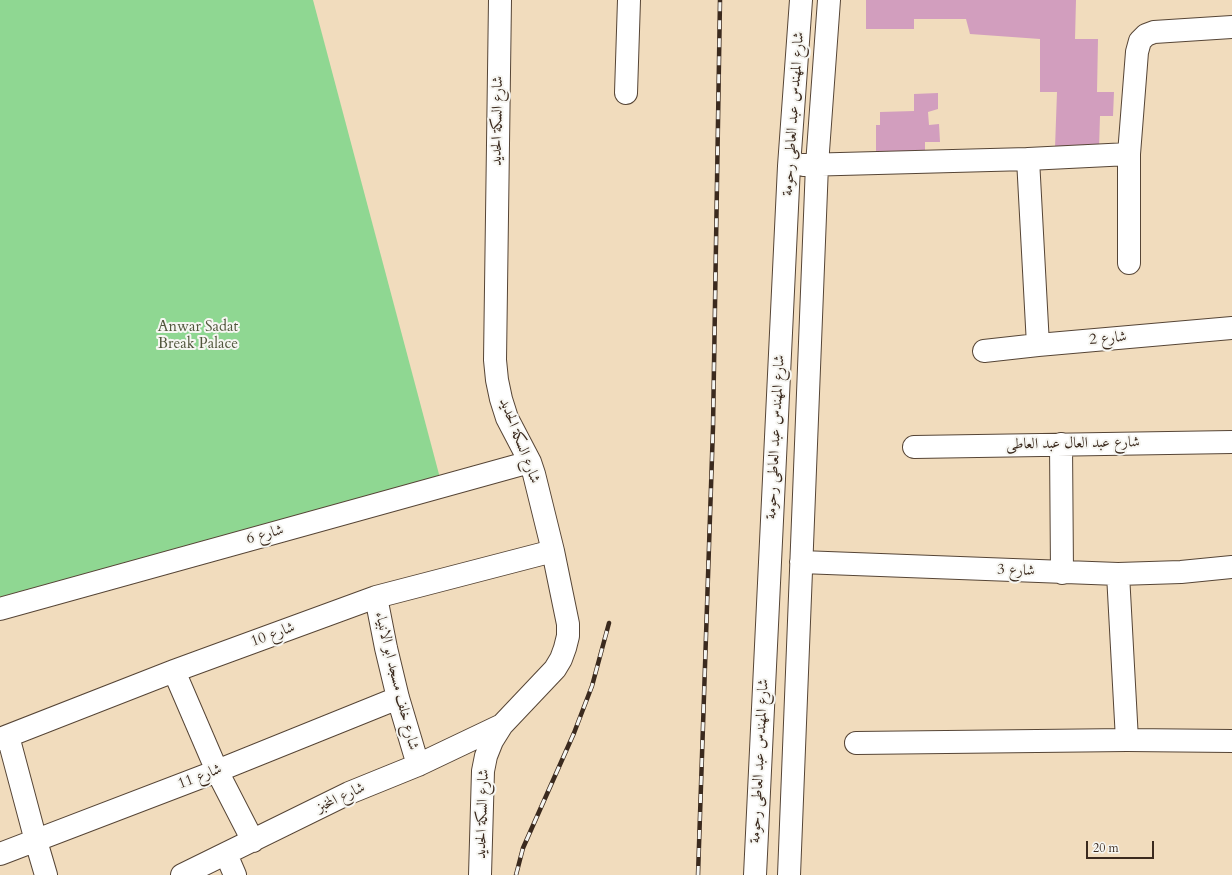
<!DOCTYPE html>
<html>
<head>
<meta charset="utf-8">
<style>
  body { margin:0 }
  #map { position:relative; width:1232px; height:875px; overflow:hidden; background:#f1dcbd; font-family:Cardo,serif }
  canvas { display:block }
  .scale { position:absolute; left:1086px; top:841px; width:68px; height:18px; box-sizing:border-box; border:2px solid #3b2a1e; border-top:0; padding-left:5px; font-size:12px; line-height:14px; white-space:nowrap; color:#3b2a1e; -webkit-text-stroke:3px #f6f6f2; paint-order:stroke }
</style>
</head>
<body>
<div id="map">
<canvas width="1232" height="875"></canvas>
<div class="scale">20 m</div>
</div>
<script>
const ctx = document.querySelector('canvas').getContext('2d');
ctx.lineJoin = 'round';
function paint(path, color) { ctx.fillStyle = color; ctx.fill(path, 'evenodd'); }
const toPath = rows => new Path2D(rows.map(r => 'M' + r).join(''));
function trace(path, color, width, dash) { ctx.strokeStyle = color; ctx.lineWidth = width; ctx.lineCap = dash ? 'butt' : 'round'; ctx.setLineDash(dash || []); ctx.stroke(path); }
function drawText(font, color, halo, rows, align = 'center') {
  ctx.font = font + ' Cardo,Amiri,serif'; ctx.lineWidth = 4; ctx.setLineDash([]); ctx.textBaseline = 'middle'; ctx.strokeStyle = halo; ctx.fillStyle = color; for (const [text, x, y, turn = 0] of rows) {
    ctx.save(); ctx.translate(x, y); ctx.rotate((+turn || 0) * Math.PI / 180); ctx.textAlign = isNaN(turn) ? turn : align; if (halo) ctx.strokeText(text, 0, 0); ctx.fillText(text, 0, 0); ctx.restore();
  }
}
paint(toPath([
  [0,0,313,0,440,478,0,597]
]), '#8fd792');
paint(toPath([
  [866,0,1076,0,1075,39,1098,39,1097,92,1114,92,1113,116,1100,116,1099,149,1055,148,1057,92,1040,92,1040,39,970,34,966,19,914,19,914,29,866,29],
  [938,93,938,109,928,112,929,125,939,124,940,142,925,142,925,154,881,160,880,152,876,151,876,125,880,125,880,112,914,111,914,94]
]), '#d29ebe');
const minor = toPath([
  [626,93,629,0],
  [1028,159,1038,345],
  [803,165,1028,159,1129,154],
  [1129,263,1129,154,1137,52,1140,41,1146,35,1154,32,1232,27],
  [984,351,1038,345,1232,328],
  [1061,444,1062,573],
  [914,447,1232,442],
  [801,562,1118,574,1181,572,1232,567],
  [1118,574,1127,740],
  [376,597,386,648,398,698,418,765],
  [0,609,530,462],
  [174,671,217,771,253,841],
  [8,736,36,841,46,875],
  [0,739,174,671,376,597,553,551],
  [856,743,1127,740,1232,741],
  [0,854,217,771,398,698],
  [226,854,235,875],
  [182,875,349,793,418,765,502,725],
  [480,875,483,771,486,756,492,741,502,725,555,669,561,659,565,648,568,636,568,624,553,551,534,474,530,462,507,418,501,399,497,380,495,360,500,0],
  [755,875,789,166,801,0],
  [789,875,817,165,829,0]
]);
trace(minor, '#564536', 24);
trace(minor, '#fff', 22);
const rail = toPath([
  [516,875,523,848,574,733,592,686,609,623],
  [698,875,713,427,720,0]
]);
trace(rail, '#3b2a1e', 4.5);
trace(rail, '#f6f6f2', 3, [9]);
drawText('15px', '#3b2a1e', '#f6f6f2', [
  ["شارع المهندس عبد العاطى رحومة",794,114,-86],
  ["شارع السكة الحديد",498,121,-89],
  ["شارع 2",1108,339,-5],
  ["شارع المهندس عبد العاطى رحومة",776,437,-87],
  ["شارع السكة الحديد",519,441,69],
  ["شارع عبد العال عبد العاطى",1073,444,-1],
  ["شارع 6",265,535,-15],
  ["شارع 3",1016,571,2],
  ["شارع 10",273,635,-20],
  ["شارع خلف مسجد ابو الانبياء",396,681,76],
  ["شارع المهندس عبد العاطى رحومة",760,761,-87],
  ["شارع 11",200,777,-21],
  ["شارع المخبز",341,798,-25],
  ["شارع السكة الحديد",483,814,-88]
]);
drawText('15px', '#50553b', '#f6f6f2', [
  ["Anwar Sadat",198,328],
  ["Break Palace",198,345]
]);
</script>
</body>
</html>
